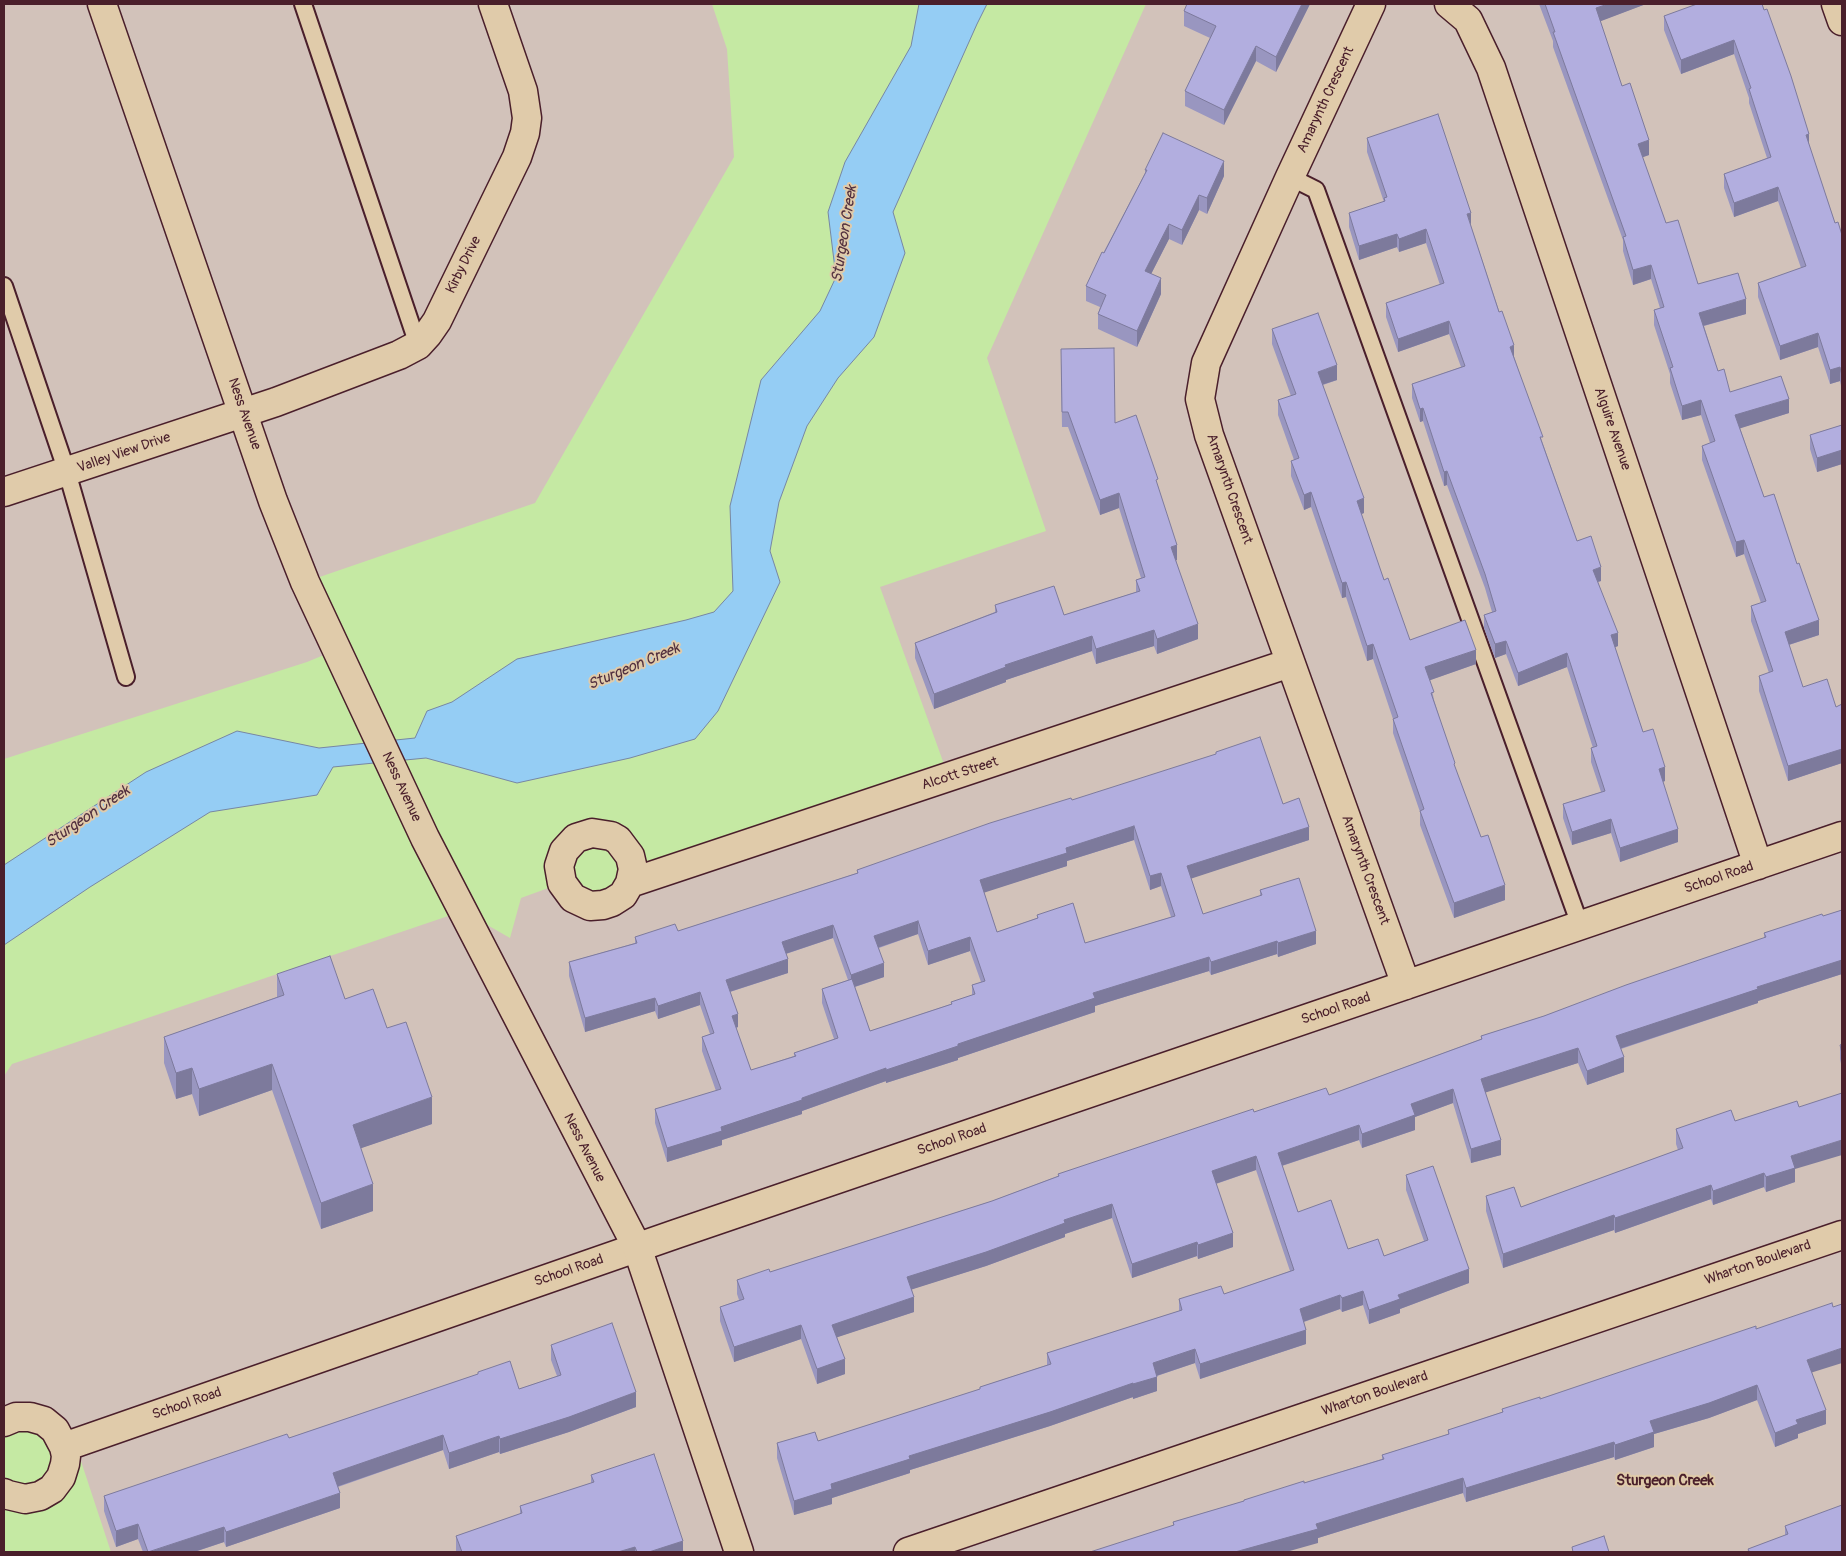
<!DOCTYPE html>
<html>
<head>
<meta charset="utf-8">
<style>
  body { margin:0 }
  #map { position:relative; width:1846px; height:1556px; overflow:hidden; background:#d2c2ba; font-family:Pangolin,sans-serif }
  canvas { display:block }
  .frame { position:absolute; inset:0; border:5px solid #4a1f2b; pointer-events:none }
</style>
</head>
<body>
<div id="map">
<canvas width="1846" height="1556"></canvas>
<div class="frame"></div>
</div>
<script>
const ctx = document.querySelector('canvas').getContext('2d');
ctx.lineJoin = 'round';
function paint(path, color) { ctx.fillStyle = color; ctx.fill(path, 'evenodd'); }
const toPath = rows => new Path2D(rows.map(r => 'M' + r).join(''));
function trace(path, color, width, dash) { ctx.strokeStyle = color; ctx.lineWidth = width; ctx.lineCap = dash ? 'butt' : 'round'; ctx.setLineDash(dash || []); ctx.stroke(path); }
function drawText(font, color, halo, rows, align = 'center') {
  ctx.font = font + ' Pangolin,sans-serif'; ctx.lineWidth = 4; ctx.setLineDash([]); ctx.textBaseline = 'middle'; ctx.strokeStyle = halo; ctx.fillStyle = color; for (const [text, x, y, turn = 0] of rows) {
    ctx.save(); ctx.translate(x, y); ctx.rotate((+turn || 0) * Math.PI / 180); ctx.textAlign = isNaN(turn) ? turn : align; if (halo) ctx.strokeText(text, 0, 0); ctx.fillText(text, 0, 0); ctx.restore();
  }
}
paint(toPath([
  [712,4,1146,4,987,358,1046,531,880,587,949,778,612,902,562,883,521,898,510,938,463,911,12,1064,4,1076,4,759,307,662,336,650,305,582,535,503,734,157,727,49],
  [4,1422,75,1443,111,1552,4,1552]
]), '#c5e9a3');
const water = toPath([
  [919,4,987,4,977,24,893,212,905,253,874,337,838,378,807,426,779,502,770,551,780,582,718,711,695,739,630,758,517,783,426,758,333,767,317,795,210,812,90,887,4,945,4,865,146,772,237,731,319,748,415,738,427,711,452,702,517,659,686,620,714,612,733,591,730,506,761,380,820,311,836,277,828,212,845,162,911,46,919,4]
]);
paint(water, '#95cdf4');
trace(water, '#7787a4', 1);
const lane = toPath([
  [303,4,418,345],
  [1290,177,1316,190,1580,925],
  [4,286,67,472,126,677]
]);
const street = toPath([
  [1371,4,1290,177,1206,363,1200,399,1209,435,1406,985],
  [1449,4,1468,20,1491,68,1758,865],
  [1836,4,1842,21],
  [4,492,276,402,399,355,418,345,428,334,437,321,517,157,525,133,527,118,523,91,493,4],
  [630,883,633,869,630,856,618,840,611,836,592,833,576,838,564,851,559,866,562,883,573,898,590,906,603,905,612,902,623,895,630,883,1290,663],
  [4,1422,16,1417,30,1417,44,1421,55,1430,64,1447,66,1456,65,1464,61,1477,52,1489,40,1496,25,1499,8,1495,4,1493],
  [64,1447,676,1234,1842,836],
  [908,1552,1842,1235]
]);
const secondary = toPath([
  [102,4,273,501,305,582,425,838,637,1247,739,1552]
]);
trace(lane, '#4a1f2b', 20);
trace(street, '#4a1f2b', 31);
trace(secondary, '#4a1f2b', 31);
trace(lane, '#e0cbaa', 16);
trace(street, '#e0cbaa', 28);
trace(secondary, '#e0cbaa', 28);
paint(toPath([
  [1310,4,1276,72,1256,61,1224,125,1185,106,1185,91,1210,38,1184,26,1184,11],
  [1539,4,1646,4,1600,21,1622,86,1649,155,1642,157,1666,223,1698,284,1746,314,1704,326,1718,371,1730,392,1789,413,1740,428,1764,497,1819,635,1789,645,1803,687,1836,707,1842,704,1842,763,1788,781,1759,691,1759,676,1769,673,1751,621,1751,606,1761,603,1744,554,1736,557,1702,460,1702,446,1710,443,1701,415,1682,420,1670,383,1670,374,1654,325,1654,310,1660,308,1651,279,1633,285,1623,251,1623,240,1553,47,1553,41],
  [1762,4,1835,223,1842,235,1842,390,1840,381,1830,384,1818,347,1780,360,1758,297,1758,283,1801,268,1778,201,1734,217,1724,188,1724,174,1767,158,1749,103,1749,98,1734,54,1681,74,1664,30,1664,16],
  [1367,138,1471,226,1543,444,1577,541,1601,581,1598,582,1618,646,1615,647,1643,732,1665,781,1663,782,1678,842,1620,862,1611,833,1572,845,1563,818,1563,804,1601,792,1591,762,1591,748,1593,748,1567,667,1518,686,1506,654,1495,658,1484,628,1484,615,1492,612,1485,588,1447,485,1444,486,1423,421,1420,422,1412,398,1412,384,1461,367,1449,334,1398,352,1386,317,1386,303,1440,285,1426,243,1399,252,1397,247,1359,260,1349,227,1349,213,1384,202,1367,152],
  [1145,170,1224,176,1207,214,1199,210,1182,245,1169,239,1151,274,1161,294,1137,347,1098,329,1098,314,1100,307,1086,301,1086,286,1145,173],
  [1272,329,1337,380,1323,385,1364,513,1361,514,1384,580,1410,640,1476,664,1430,680,1434,700,1455,768,1481,837,1505,900,1454,918,1420,825,1420,812,1393,733,1393,719,1373,659,1367,661,1346,597,1342,598,1311,507,1304,510,1291,476,1291,461,1294,460,1278,415,1278,400,1291,396,1272,344],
  [1061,364,1115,423,1158,486,1177,560,1176,560,1198,639,1157,654,1154,646,1096,664,1092,651,1006,680,1006,682,934,709,915,658,915,643,995,612,995,605,1064,615,1136,592,1136,580,1141,578,1119,508,1100,515,1068,427,1062,427],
  [1842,425,1842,464,1817,472,1810,449,1810,435],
  [1216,752,1283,804,1309,840,1191,878,1203,914,1260,896,1260,890,1316,944,1278,957,1277,954,1211,975,1209,971,1095,1006,1095,1012,958,1058,958,1060,886,1083,886,1081,802,1111,802,1114,722,1140,722,1145,667,1162,655,1123,655,1109,716,1091,702,1051,702,1037,710,1034,700,1005,658,1019,655,1011,585,1032,569,976,569,962,635,943,635,937,678,931,857,873,857,870,1216,755],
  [1134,840,1150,890,1161,886,1171,917,1085,943,1037,915,1037,918,997,932,984,892,1067,866,1067,861],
  [918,934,928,965,970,951,981,982,972,985,972,995,951,1002,951,1004,870,1031,855,987,884,977,879,948],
  [833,938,848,980,822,989,822,1003,834,1039,794,1053,794,1056,751,1070,736,1028,738,1027,730,992,788,973,786,954],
  [1842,910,1842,974,1758,1001,1758,1003,1621,1049,1624,1072,1587,1085,1578,1063,1485,1092,1501,1155,1471,1163,1453,1103,1415,1117,1415,1130,1362,1148,1359,1140,1282,1166,1298,1212,1348,1249,1384,1256,1424,1241,1406,1190,1406,1175,1469,1283,1400,1309,1400,1313,1369,1324,1363,1305,1342,1312,1340,1309,1304,1322,1306,1344,1200,1379,1195,1363,1157,1376,1157,1391,1133,1399,1133,1397,1050,1426,910,1470,910,1473,832,1498,832,1504,794,1515,777,1458,777,1443,818,1441,980,1390,980,1387,1047,1365,1047,1353,1179,1311,1179,1299,1224,1294,1290,1271,1256,1170,1216,1184,1233,1247,1198,1259,1197,1256,1132,1278,1112,1218,1065,1234,1065,1237,986,1266,912,1289,914,1312,837,1337,845,1374,817,1384,801,1339,734,1362,720,1321,720,1307,739,1300,737,1294,737,1280,770,1272,992,1201,1058,1176,1058,1174,1254,1112,1329,1095,1481,1039,1481,1036,1544,1016,1764,938,1764,933,1823,916],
  [277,974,345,999,387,1028,432,1124,361,1148,373,1211,321,1229,272,1090,199,1116,192,1094,176,1099,164,1063,164,1037,277,997],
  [1842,1044,1842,1068,1840,1059,1840,1045],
  [1735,1121,1795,1169,1795,1182,1766,1192,1764,1187,1713,1205,1711,1199,1615,1233,1614,1230,1503,1268,1486,1211,1486,1196,1521,1207,1678,1150,1676,1144,1676,1129],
  [1756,1329,1812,1373,1826,1424,1798,1434,1798,1438,1775,1447,1757,1400,1709,1418,1654,1434,1654,1447,1615,1460,1614,1457,1466,1502,1463,1493,1318,1538,1318,1543,1173,1525,1173,1522,1244,1501,1244,1500,1304,1483,1382,1459,1382,1455,1448,1434,1448,1430,1502,1412,1502,1409,1540,1399],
  [551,1345,636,1407,569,1432,500,1454,499,1452,449,1469,443,1450,338,1487,340,1508,226,1547,224,1542,194,1552,143,1552,138,1539,116,1547,104,1511,104,1496,289,1438,478,1374,478,1372,519,1389,557,1376,551,1360],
  [591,1475,683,1552,456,1552,456,1536,520,1514,520,1506,591,1483],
  [1785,1526,1842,1552,1748,1551,1748,1549,1785,1536]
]), '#9996c0');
paint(toPath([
  [1302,4,1310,4,1276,72,1276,57],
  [1608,4,1646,4,1596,23,1596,8],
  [1734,40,1734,54,1681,74,1681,60],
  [1256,46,1256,61,1224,125,1224,110],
  [1809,134,1809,148,1806,135],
  [1649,140,1649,155,1638,159,1638,144],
  [1224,161,1224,176,1207,214,1207,198],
  [1778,187,1778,201,1734,217,1734,203],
  [1199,195,1199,210,1182,245,1182,230],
  [1471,213,1471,226,1467,214],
  [1169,224,1169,239,1145,286,1145,271],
  [1426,229,1426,243,1399,252,1399,239],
  [1397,234,1397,247,1359,260,1359,246],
  [1651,265,1651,279,1633,285,1633,270],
  [1161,278,1161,294,1137,347,1137,331],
  [1746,299,1746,314,1699,327,1699,313],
  [1449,321,1449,334,1398,352,1398,339],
  [1818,333,1818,347,1780,360,1780,346],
  [1514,345,1514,359,1510,347],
  [1337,365,1337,380,1318,386,1318,372],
  [1840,367,1840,381,1830,384,1830,370],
  [1789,399,1789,413,1735,430,1735,415],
  [1701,400,1701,415,1682,420,1682,406],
  [1423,408,1423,421,1420,422,1420,409],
  [1842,450,1842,464,1817,472,1817,458],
  [1447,471,1447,485,1444,486,1444,472],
  [1311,492,1311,507,1304,510,1304,495],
  [1119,493,1119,508,1100,515,1100,500],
  [1364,498,1364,513,1357,516,1357,501],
  [1744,540,1744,554,1736,557,1736,542],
  [1177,545,1177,560,1171,562,1171,547],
  [1601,567,1601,581,1593,583,1593,570],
  [1346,582,1346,597,1342,598,1342,583],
  [1819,620,1819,635,1785,646,1785,632],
  [1198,624,1198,639,1157,654,1157,639],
  [1154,630,1154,646,1096,664,1096,649],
  [1618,633,1618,646,1611,649,1611,635],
  [1092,636,1092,651,1006,680,1006,682,934,709,934,694,1005,665],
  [1506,641,1506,654,1495,658,1495,644],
  [1373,644,1373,659,1367,661,1367,646],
  [1476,650,1476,664,1425,682,1425,667],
  [1567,653,1567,667,1518,686,1518,673],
  [1842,749,1842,763,1788,781,1788,766],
  [1665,767,1665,781,1659,783,1659,769],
  [1611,819,1611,833,1572,845,1572,832],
  [1134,826,1134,840,1067,861,1067,866,980,894,980,880,1066,848],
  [1309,827,1309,840,1187,880,1187,866],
  [1678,829,1678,842,1620,862,1620,848],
  [1161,873,1161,886,1150,890,1150,876],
  [1505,885,1505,900,1454,918,1454,903],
  [918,921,918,934,874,949,874,936],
  [833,925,833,938,782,955,782,942],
  [1316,931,1316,944,1278,957,1278,943],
  [970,937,970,951,928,965,928,951],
  [1277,941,1277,954,1211,975,1211,962],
  [1209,957,1209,971,1095,1006,1095,1012,958,1058,958,1060,886,1083,886,1070,958,1044,1093,993],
  [788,959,788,973,726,993,726,980],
  [1842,960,1842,974,1758,1001,1758,1003,1616,1050,1616,1036,1757,987],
  [884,963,884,977,851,988,851,975],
  [700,992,700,1005,658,1019,658,1006],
  [655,998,655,1011,585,1032,585,1018],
  [738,1014,738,1027,732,1029,732,1016],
  [1578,1048,1578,1063,1481,1094,1481,1079],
  [1624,1057,1624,1072,1587,1085,1587,1071],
  [272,1064,272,1090,199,1116,199,1089],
  [192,1068,192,1094,176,1099,176,1073],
  [886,1068,886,1081,802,1111,802,1114,722,1140,722,1145,667,1162,667,1148,721,1127],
  [1453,1089,1453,1103,1415,1117,1415,1130,1362,1148,1362,1134,1411,1104],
  [432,1097,432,1124,353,1151,353,1125],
  [1359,1125,1359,1140,1278,1167,1278,1153],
  [1501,1140,1501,1155,1471,1163,1471,1149],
  [1842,1140,1842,1155,1795,1169,1795,1182,1766,1192,1766,1177,1791,1156],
  [1256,1156,1256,1170,1212,1185,1212,1171],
  [1764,1173,1764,1187,1713,1205,1713,1191],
  [373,1184,373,1211,321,1229,321,1203],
  [1711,1185,1711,1199,1615,1233,1615,1218],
  [1112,1204,1112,1218,1065,1234,1065,1237,986,1266,907,1291,907,1277,1064,1220],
  [1614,1215,1614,1230,1503,1268,1503,1254],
  [1233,1233,1233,1247,1198,1259,1198,1245],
  [1197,1242,1197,1256,1132,1278,1132,1264],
  [1469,1269,1469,1283,1400,1309,1400,1313,1369,1324,1369,1310,1398,1295],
  [1363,1291,1363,1305,1342,1312,1342,1298],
  [1340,1295,1340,1309,1300,1323,1300,1309],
  [914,1297,914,1312,832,1339,832,1325],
  [801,1325,801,1339,734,1362,734,1347],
  [1306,1330,1306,1344,1200,1379,1200,1364],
  [1842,1348,1842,1363,1807,1374,1807,1360],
  [1195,1349,1195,1363,1153,1377,1153,1363],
  [845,1359,845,1374,817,1384,817,1369],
  [1157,1377,1157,1391,1133,1399,1133,1384],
  [1133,1383,1133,1397,1050,1426,910,1470,910,1473,832,1498,832,1504,794,1515,794,1501,831,1484,909,1456],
  [1757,1385,1757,1400,1709,1418,1654,1434,1654,1447,1615,1460,1615,1445,1650,1421],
  [636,1392,636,1407,569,1432,500,1454,500,1439],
  [1826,1410,1826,1424,1798,1434,1798,1438,1775,1447,1775,1433,1796,1420],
  [443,1435,443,1450,333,1488,333,1473],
  [499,1436,499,1452,449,1469,449,1453],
  [1614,1442,1614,1457,1466,1502,1466,1488],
  [1463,1478,1463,1493,1318,1538,1318,1543,1286,1552,1235,1552,1316,1524],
  [340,1493,340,1508,226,1547,226,1532],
  [138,1524,138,1539,116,1547,116,1531],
  [224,1527,224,1542,194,1552,149,1552],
  [683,1541,683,1552,649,1552],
  [635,1547,635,1552,618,1552]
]), '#7d7a9c');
const building = toPath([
  [1187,4,1302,4,1276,57,1256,46,1224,110,1185,91,1216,26,1184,11,1187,4],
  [1545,4,1608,4,1596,8,1622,86,1630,83,1649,140,1638,144,1666,223,1678,220,1698,284,1738,273,1746,299,1699,313,1718,371,1724,369,1730,392,1781,376,1789,399,1735,415,1764,497,1774,494,1797,564,1799,563,1819,620,1785,632,1803,687,1827,679,1836,707,1842,704,1842,749,1788,766,1759,676,1773,671,1751,606,1766,601,1744,540,1736,542,1702,446,1715,441,1701,400,1682,406,1670,368,1673,367,1654,310,1664,307,1651,265,1633,270,1623,237,1626,236,1553,32,1555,32,1545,4],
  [1697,4,1762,4,1764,10,1767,9,1791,76,1809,134,1806,135,1835,223,1838,222,1842,235,1842,376,1840,367,1830,370,1818,333,1780,346,1758,283,1806,266,1778,187,1734,203,1724,174,1771,157,1749,89,1751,88,1734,40,1681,60,1664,16,1697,4],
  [1438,114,1471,213,1467,214,1499,312,1502,311,1514,345,1510,347,1543,437,1540,437,1577,541,1591,536,1601,567,1593,570,1618,633,1611,635,1643,732,1653,729,1665,767,1659,769,1678,829,1620,848,1611,819,1572,832,1563,804,1605,791,1591,748,1597,746,1567,653,1518,673,1506,641,1495,644,1484,615,1496,611,1485,574,1447,471,1444,472,1423,408,1420,409,1412,384,1465,366,1449,321,1398,339,1386,303,1444,283,1426,229,1399,239,1397,234,1359,246,1349,213,1385,201,1384,198,1387,197,1367,138,1438,114],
  [1163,133,1224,161,1207,198,1199,195,1182,230,1169,224,1145,271,1161,278,1137,331,1098,314,1106,295,1086,286,1102,252,1104,253,1147,170,1145,170,1163,133],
  [1318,313,1337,365,1318,372,1364,498,1357,501,1384,580,1388,578,1410,640,1465,620,1476,650,1425,667,1434,692,1431,693,1455,763,1454,764,1481,837,1488,835,1505,885,1454,903,1420,811,1424,809,1393,719,1398,717,1373,644,1367,646,1346,582,1342,583,1311,492,1304,495,1291,461,1299,458,1278,400,1296,394,1272,329,1318,313],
  [1114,348,1115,423,1136,415,1158,479,1156,480,1177,545,1171,547,1198,624,1157,639,1154,630,1096,649,1092,636,1005,665,1006,667,934,694,915,643,997,612,995,605,1054,586,1064,615,1140,591,1136,580,1145,577,1119,493,1100,500,1068,412,1062,412,1061,349,1114,348],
  [1842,425,1842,450,1817,458,1810,435,1842,425],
  [1260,737,1283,804,1299,798,1309,827,1187,866,1203,914,1262,895,1260,890,1299,878,1316,931,1278,943,1277,941,1211,962,1209,957,1093,993,1095,998,958,1044,958,1046,886,1070,886,1068,802,1098,802,1100,721,1127,722,1131,667,1148,655,1109,721,1089,702,1037,714,1033,700,992,658,1006,655,998,585,1018,569,962,637,943,635,937,675,924,678,931,858,873,857,870,990,823,1071,798,1072,800,1216,754,1216,752,1260,737],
  [1134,826,1150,876,1161,873,1175,916,1085,943,1073,903,1037,915,1038,918,997,932,980,880,1067,853,1066,848,1134,826],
  [918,921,928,951,970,937,985,981,972,985,975,994,951,1002,952,1004,870,1031,852,979,822,989,838,1038,794,1053,796,1056,751,1070,732,1016,738,1014,726,980,788,959,782,942,833,925,851,975,884,963,874,936,918,921],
  [1842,910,1842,960,1757,987,1758,989,1616,1036,1624,1057,1587,1071,1578,1048,1481,1079,1501,1140,1471,1149,1453,1089,1411,1104,1415,1115,1362,1134,1359,1125,1278,1153,1298,1212,1331,1200,1348,1249,1378,1239,1384,1256,1428,1240,1406,1175,1433,1166,1469,1269,1398,1295,1400,1299,1369,1310,1363,1291,1342,1298,1340,1295,1300,1309,1306,1330,1200,1364,1195,1349,1153,1363,1157,1377,1133,1384,1133,1383,1050,1412,909,1456,910,1459,831,1484,832,1489,794,1501,777,1443,815,1432,818,1441,980,1389,980,1387,1051,1364,1047,1353,1182,1310,1179,1299,1221,1286,1224,1294,1294,1270,1256,1156,1212,1171,1233,1233,1198,1245,1197,1242,1132,1264,1112,1204,1064,1220,1065,1223,986,1252,907,1277,914,1297,832,1325,845,1359,817,1369,801,1325,734,1347,720,1307,744,1299,737,1280,769,1269,770,1272,992,1201,1059,1176,1058,1174,1253,1109,1254,1112,1326,1088,1329,1095,1482,1039,1481,1036,1544,1016,1626,985,1766,937,1764,933,1822,914,1823,916,1842,910],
  [330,956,345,999,373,989,387,1028,406,1022,432,1097,353,1125,373,1184,321,1203,272,1064,199,1089,192,1068,176,1073,164,1037,284,995,277,974,330,956],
  [1842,1044,1842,1053,1840,1045,1842,1044],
  [1842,1093,1842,1140,1791,1156,1795,1168,1766,1177,1764,1173,1713,1191,1711,1185,1615,1218,1614,1215,1503,1254,1486,1196,1514,1187,1521,1207,1683,1148,1676,1129,1731,1110,1735,1121,1797,1101,1799,1107,1842,1093],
  [1832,1303,1833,1307,1842,1304,1842,1348,1807,1360,1826,1410,1796,1420,1798,1424,1775,1433,1757,1385,1709,1403,1650,1421,1654,1432,1615,1445,1614,1442,1466,1488,1463,1478,1316,1524,1318,1529,1235,1552,1090,1552,1174,1525,1173,1522,1244,1501,1244,1500,1304,1481,1304,1483,1384,1459,1382,1455,1449,1434,1448,1430,1503,1412,1502,1409,1540,1397,1540,1399,1756,1326,1756,1329,1832,1303],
  [612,1323,636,1392,569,1417,500,1439,499,1436,449,1453,443,1435,333,1473,340,1493,226,1532,224,1527,148,1552,138,1524,116,1531,104,1496,287,1434,289,1438,478,1374,478,1372,510,1361,519,1389,561,1375,551,1345,612,1323],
  [654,1454,683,1541,649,1552,637,1552,635,1547,618,1552,462,1552,456,1536,522,1513,520,1506,594,1482,591,1475,654,1454],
  [1842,1505,1842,1552,1745,1552,1749,1551,1748,1549,1788,1534,1785,1526,1842,1505],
  [1604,1536,1609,1552,1573,1552,1572,1547,1604,1536]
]);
paint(building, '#b2aedf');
trace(building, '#7d7a9c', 1);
drawText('14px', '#4a1f2b', '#e0cbaa', [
  ["Amarynth Crescent",1326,100,-65],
  ["Kirby Drive",464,265,-64],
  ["Ness Avenue",244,414,71],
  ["Alguire Avenue",1612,429,71],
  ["Valley View Drive",124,453,-19],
  ["Amarynth Crescent",1229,489,71],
  ["Alcott Street",960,774,-18],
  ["Ness Avenue",401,787,65],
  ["Amarynth Crescent",1365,870,70],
  ["School Road",1719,878,-19],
  ["School Road",1336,1009,-19],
  ["School Road",952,1140,-19],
  ["Ness Avenue",584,1148,63],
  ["Wharton Boulevard",1758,1263,-19],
  ["School Road",569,1271,-19],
  ["Wharton Boulevard",1375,1394,-19],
  ["School Road",187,1404,-19]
]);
drawText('italic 15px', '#52303f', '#e0cbaa', [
  ["Sturgeon Creek",845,234,-81],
  ["Sturgeon Creek",634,667,-23],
  ["Sturgeon Creek",88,817,-34]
]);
drawText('bold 15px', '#4a1f2b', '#e0cbaa', [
  ["Sturgeon Creek",1665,1481]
]);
</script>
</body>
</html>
